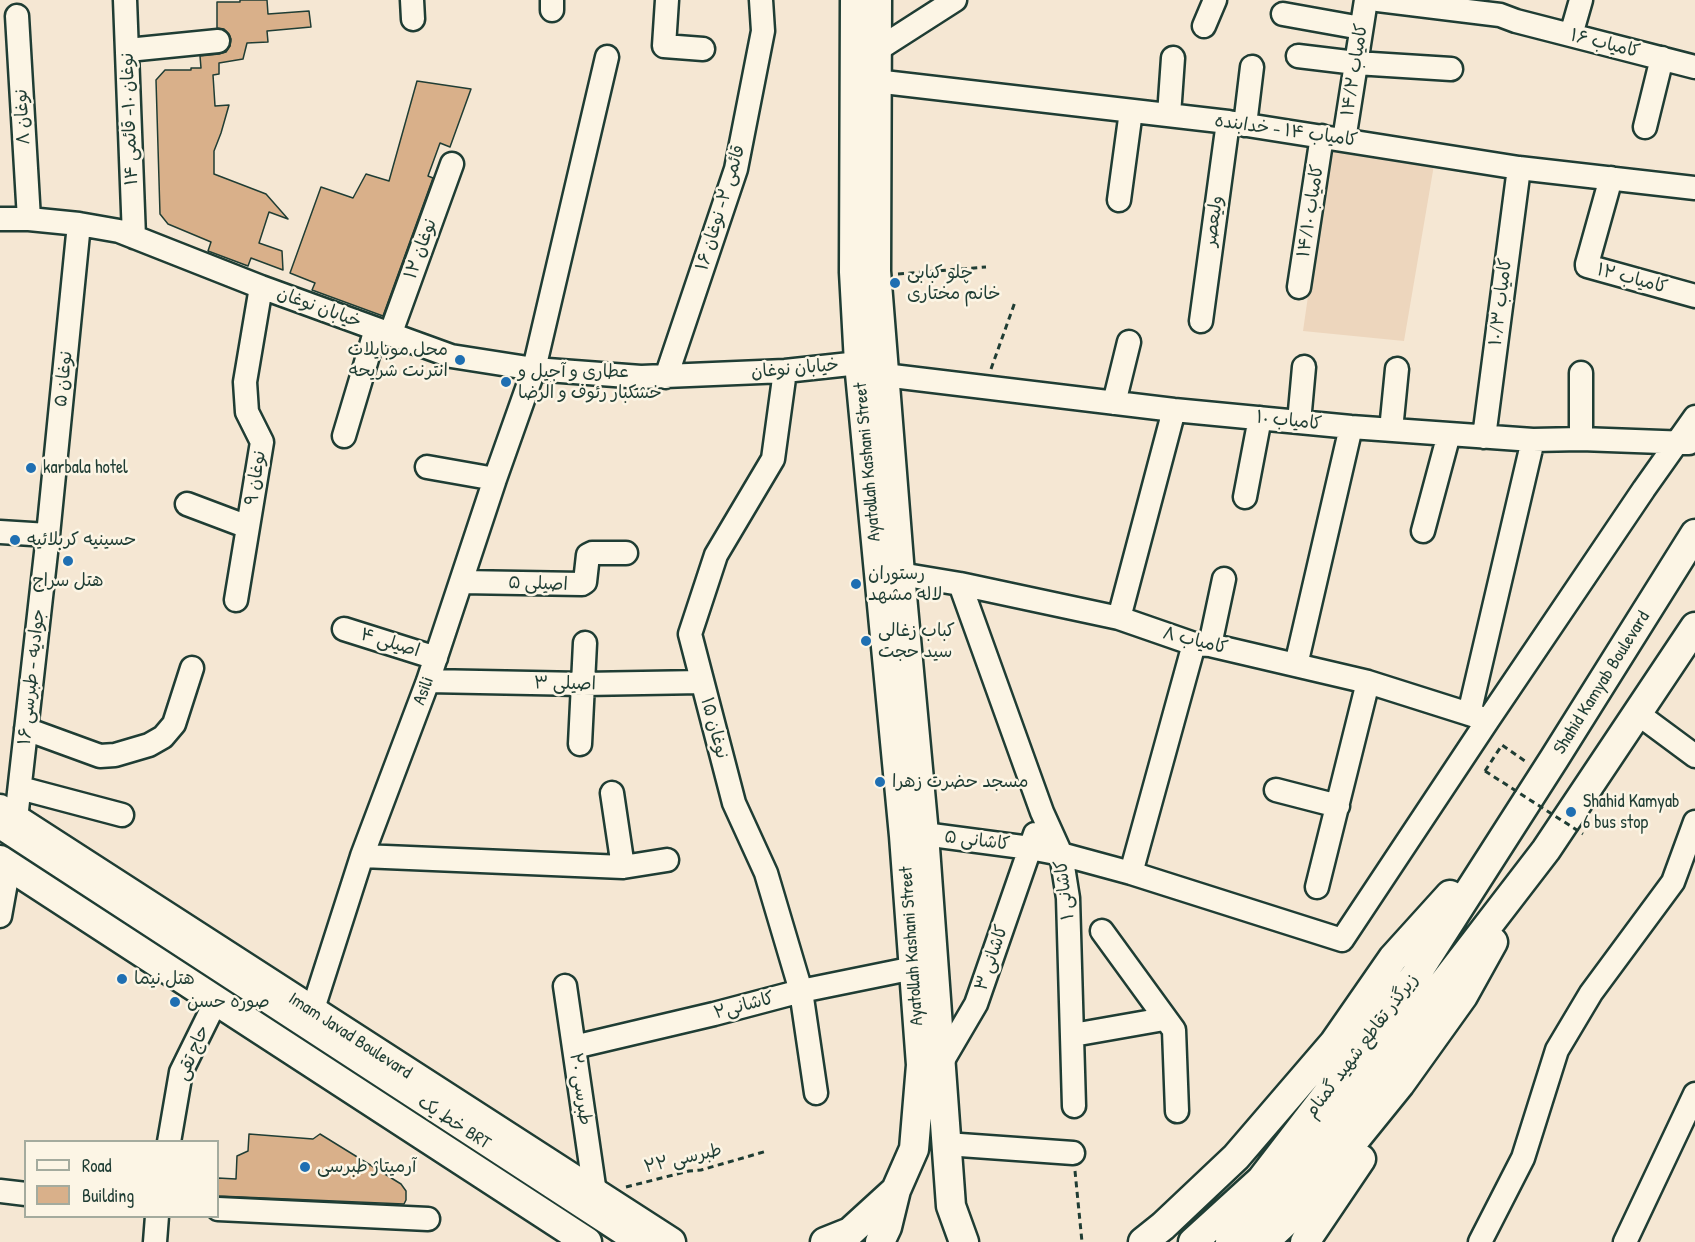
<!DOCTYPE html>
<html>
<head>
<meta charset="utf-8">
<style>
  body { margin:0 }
  #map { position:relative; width:1695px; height:1242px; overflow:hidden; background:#f5e7d3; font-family:"Patrick Hand",sans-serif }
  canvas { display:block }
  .legend { position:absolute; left:24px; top:1140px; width:195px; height:78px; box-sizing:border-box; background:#fcf5e5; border:2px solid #a4ab9e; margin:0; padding:8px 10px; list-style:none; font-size:18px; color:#1f3d34 }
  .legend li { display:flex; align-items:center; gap:12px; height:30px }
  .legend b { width:30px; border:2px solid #a4ab9e }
</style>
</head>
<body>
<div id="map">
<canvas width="1695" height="1242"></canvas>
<ul class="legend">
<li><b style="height:8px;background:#fcf5e5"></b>Road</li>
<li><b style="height:16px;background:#d9b08a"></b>Building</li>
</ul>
</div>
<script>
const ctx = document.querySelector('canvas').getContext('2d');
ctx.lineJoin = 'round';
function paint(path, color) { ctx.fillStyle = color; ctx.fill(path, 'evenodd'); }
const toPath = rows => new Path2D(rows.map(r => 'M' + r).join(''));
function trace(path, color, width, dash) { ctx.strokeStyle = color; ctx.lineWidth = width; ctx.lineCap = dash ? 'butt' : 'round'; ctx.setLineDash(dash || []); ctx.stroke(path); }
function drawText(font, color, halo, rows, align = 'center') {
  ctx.font = font + ' "Patrick Hand","Playpen Sans Arabic",sans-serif'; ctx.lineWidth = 5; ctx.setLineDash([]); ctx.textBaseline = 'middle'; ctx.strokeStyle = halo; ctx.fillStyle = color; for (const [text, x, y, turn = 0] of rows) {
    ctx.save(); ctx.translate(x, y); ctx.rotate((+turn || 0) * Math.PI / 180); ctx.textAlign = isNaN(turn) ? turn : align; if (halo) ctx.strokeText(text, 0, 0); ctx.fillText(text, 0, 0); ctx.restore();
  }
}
paint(toPath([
  [1330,144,1435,159,1404,341,1303,331]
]), '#edd6bd');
const building = toPath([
  [240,0,267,0,268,14,309,11,311,27,267,31,268,42,247,43,243,59,219,63,219,74,213,75,215,106,229,105,221,133,214,151,214,174,266,194,288,219,269,212,259,243,282,251,283,270,251,258,248,266,208,251,211,242,168,224,160,214,156,80,165,70,191,70,191,68,201,68,200,56,219,54,226,52,230,46,231,39,229,34,224,29,217,28,217,2,240,2,240,0],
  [417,81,471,89,450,147,440,143,428,176,433,178,383,316,312,290,315,283,290,273,321,187,353,198,366,174,389,181,417,81],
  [249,1134,313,1139,320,1134,401,1184,406,1191,406,1200,404,1204,218,1196,218,1178,236,1179,237,1156,248,1151,249,1134]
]);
paint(building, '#d9b08a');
trace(building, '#1f3d34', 1.5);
const minor = toPath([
  [125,0,134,237],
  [412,0,413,19],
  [667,0,664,46,703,49],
  [1378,0,1500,15,1516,21,1695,67],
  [552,10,552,0],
  [1283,14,1361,28],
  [17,16,29,219],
  [1204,26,1215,0],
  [1571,35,1581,0],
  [128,50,218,41],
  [863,50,877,50,955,0],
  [1298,56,1356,63,1451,69],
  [875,81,1228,122,1519,168,1695,188],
  [1169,115,1173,58],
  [1245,125,1252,67],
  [1645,127,1662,58],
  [1344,140,1366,0],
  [1611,178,1587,264,1587,266,1695,296],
  [1119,200,1131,111],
  [0,219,29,219,79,224,119,231,261,287,451,356,534,369,641,377,785,371,859,363],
  [1299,287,1322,136],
  [1201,321,1228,122],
  [390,335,452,164],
  [785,371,773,459,716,555,690,634,734,803,766,873,801,991,816,1093],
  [1581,373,1581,439],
  [884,375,1174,410,1351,427,1533,440,1581,439,1689,443],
  [666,377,736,169,763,31,761,0],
  [1114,403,1129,342],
  [1299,422,1304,367],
  [1391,430,1397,369],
  [344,436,376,329],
  [1484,437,1519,168],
  [427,467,495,479],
  [1245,497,1260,418],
  [187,504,248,527],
  [1423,531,1449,434],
  [0,532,48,535],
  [900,574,960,584,1119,618,1194,644,1210,645,1368,682,1488,720],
  [461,582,582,584,585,582,588,555,592,553,626,553],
  [960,584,1042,812,1061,854,1068,898,1074,1106],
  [236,600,262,442,247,412,245,382,261,287],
  [1119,618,1174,410],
  [344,629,436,658],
  [1210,645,1224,579],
  [1296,665,1351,427],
  [428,681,583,684,702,682],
  [1637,713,1695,756],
  [1469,714,1533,440],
  [26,729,100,756,115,755,149,745,163,737,174,724,192,668],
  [580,744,585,643],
  [20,788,122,815],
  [1276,790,1338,806],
  [612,793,623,867],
  [16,819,48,535,79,224],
  [0,827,636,1242],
  [924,834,1030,848,1061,854,1131,873,1342,940,1488,720,1644,489,1695,417],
  [362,856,623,867,667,860],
  [1131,873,1194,644],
  [1317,887,1368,682],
  [0,916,9,866],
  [1102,931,1174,1030,1177,1111],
  [565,986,595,1193],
  [312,1012,362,856,428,681,495,479,534,369,607,57],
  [1073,1035,1164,1019],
  [574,1047,714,1014,801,991,914,968],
  [942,1062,976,1004,1035,834],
  [169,1142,181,1072,216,1001],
  [946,1144,1073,1153],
  [0,1191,26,1194],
  [218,1209,428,1219],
  [155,1242,157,1216],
  [1480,1242,1523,1158,1557,1050,1591,993,1673,882,1695,822],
  [1625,1242,1695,1094]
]);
const major = toPath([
  [877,0,876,271,900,574,924,834,951,1206,964,1242],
  [0,809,671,1242],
  [0,860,587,1242],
  [825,1242,850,1232,896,1190,914,1149,921,1065,904,836,859,363,854,272,855,0],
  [880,1242,887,1227,896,1190],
  [1143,1242,1163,1226,1236,1157,1334,1043,1393,958,1450,895],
  [1193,1242,1261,1180,1358,1054,1417,973,1554,759,1695,534],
  [1230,1242,1280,1196,1546,850,1695,627],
  [1264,1242,1298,1210,1400,1084,1463,996,1493,942],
  [1305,1242,1361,1159]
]);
trace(minor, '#1f3d34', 27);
trace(major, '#1f3d34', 33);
trace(toPath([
  [898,274,986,267],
  [991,369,1015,302],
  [1485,771,1502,745,1525,761],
  [1075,1171,1082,1242],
  [626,1187,689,1171,701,1170,767,1151]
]), '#1f3d34', 3, [6, 4.5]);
trace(minor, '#fcf5e5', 22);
trace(major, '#fcf5e5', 28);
trace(toPath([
  [1485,771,1583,834]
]), '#1f3d34', 3, [6, 4.5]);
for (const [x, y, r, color] of [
  [895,283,6,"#1f6fb2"],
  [460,360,6,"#1f6fb2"],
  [506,382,6,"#1f6fb2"],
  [31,468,6,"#1f6fb2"],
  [15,540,6,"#1f6fb2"],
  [68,561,6,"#1f6fb2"],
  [856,584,6,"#1f6fb2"],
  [866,641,6,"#1f6fb2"],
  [880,782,6,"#1f6fb2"],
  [1571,812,6,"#1f6fb2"],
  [122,979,6,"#1f6fb2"],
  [175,1002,6,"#1f6fb2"],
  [305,1167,6,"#1f6fb2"]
]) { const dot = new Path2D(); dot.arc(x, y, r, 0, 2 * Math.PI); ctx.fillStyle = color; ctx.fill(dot); trace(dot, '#fcf5e5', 2); }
drawText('18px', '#1f3d34', '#fcf5e5', [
  ["کامیاب ۱۶",1605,44,14],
  ["کامیاب ۱۴/۲",1355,70,-81],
  ["نوغان ۸",23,117,-93],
  ["نوغان ۱۰- قائمی ۱۴",130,119,-92],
  ["کامیاب ۱۴ - خدابنده",1286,131,8],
  ["قائمی ۲- نوغان ۱۶",721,208,-73],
  ["کامیاب ۱۴/۱۰",1311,211,-81],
  ["ولیعصر",1214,221,-82],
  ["نوغان ۱۲",421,249,-70],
  ["کامیاب ۱۲",1632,279,15],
  ["کامیاب ۱۰/۳",1501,302,-83],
  ["خیابان نوغان",319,308,20],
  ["خیابان نوغان",795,369,-5],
  ["نوغان ۵",64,379,-84],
  ["کامیاب ۱۰",1289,421,6],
  ["Ayatollah Kashani Street",868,462,-95],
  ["نوغان ۹",256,478,-81],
  ["اصیلی ۵",538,584,2],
  ["کامیاب ۸",1195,641,14],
  ["اصیلی ۴",390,643,17],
  ["جوادیه - طبرسی ۱۶",32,677,-84],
  ["Shahid Kamyab Boulevard",1602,683,-58],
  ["اصیلی ۳",565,684,1],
  ["Asili",424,691,-70],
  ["نوغان ۱۵",714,728,75],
  ["کاشانی ۵",977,841,7],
  ["کاشانی ۱",1065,890,-97],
  ["Ayatollah Kashani Street",912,946,-94],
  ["کاشانی ۳",992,958,-71],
  ["کاشانی۲",744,1006,-15],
  ["Imam Javad Boulevard",350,1036,33],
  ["زیرگذر تقاطع شهید گمنام",1362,1046,-53],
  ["حاج تقی",193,1053,-67],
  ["طبرسی ۲۰",580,1089,82],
  ["خط یک BRT",454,1123,33],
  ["طبرسی ۲۲",683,1159,-13]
]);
drawText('18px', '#1f3d34', '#fcf5e5', [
  ["چلو کبابی",907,273],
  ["خانم مختاری",907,294],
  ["محل موبايلات",448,350,"right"],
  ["انترنت شريحه",448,371,"right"],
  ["عطاری و آجیل و",518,372],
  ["خشکبار رئوف و الرضا",518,393],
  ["karbala hotel",43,468],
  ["حسینیه کربلائیه",27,540],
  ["رستوران",868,574],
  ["لاله مشهد",868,595],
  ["هتل سراج",68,581,"center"],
  ["کباب زغالی",878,631],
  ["سید حجت",878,652],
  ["مسجد حضرت زهرا",892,782],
  ["Shahid Kamyab",1583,802],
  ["6 bus stop",1583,823],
  ["هتل نیما",134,979],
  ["صوره حسن",187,1002],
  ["آرمیتاژ طبرسی",317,1167]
], 'left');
</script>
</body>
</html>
